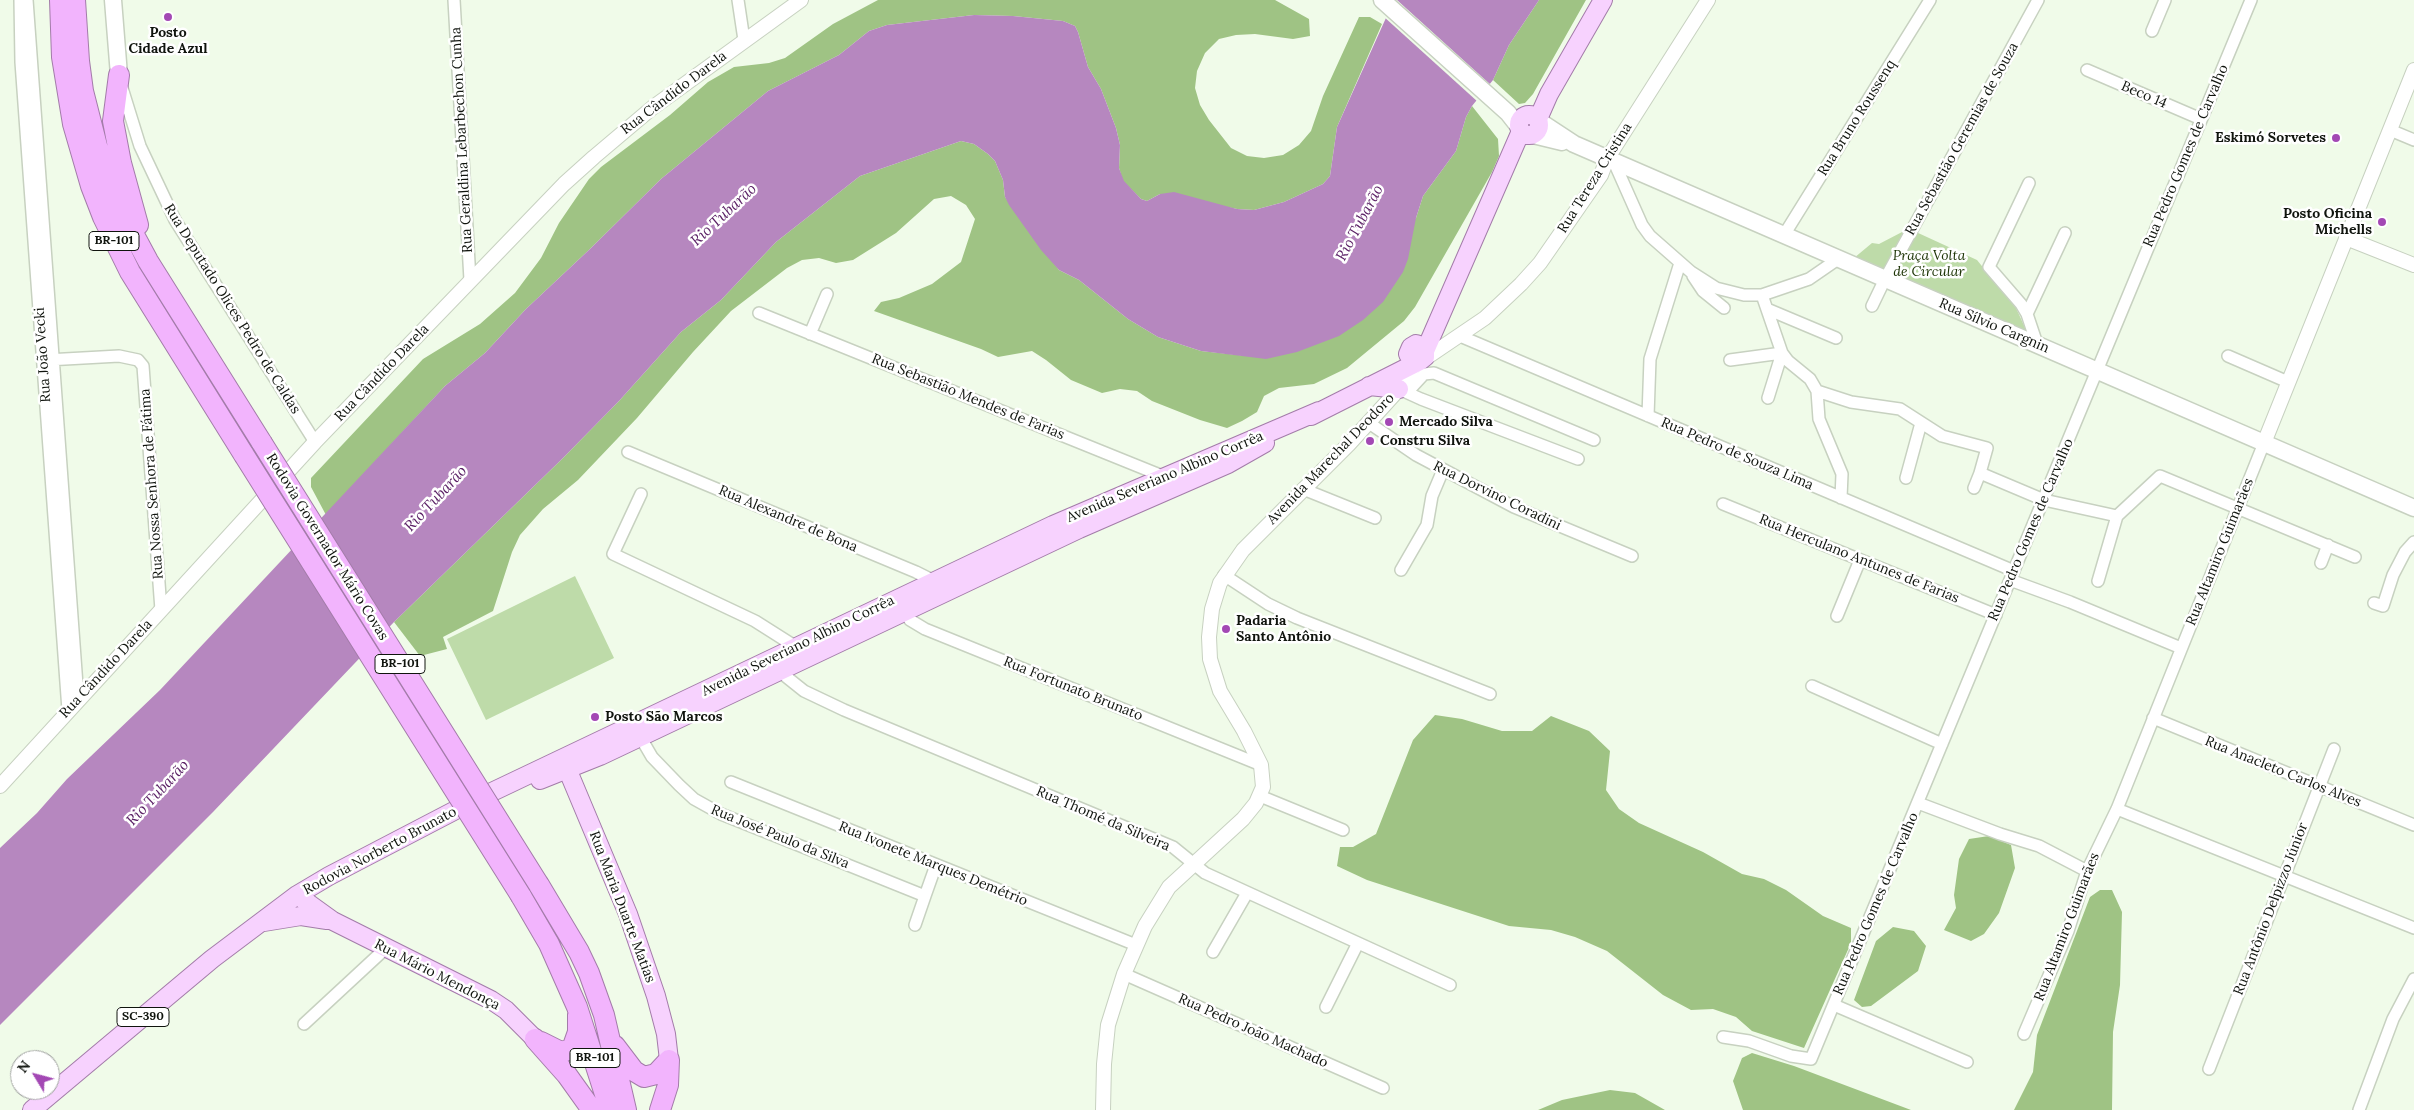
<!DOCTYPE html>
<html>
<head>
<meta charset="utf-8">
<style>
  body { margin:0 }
  #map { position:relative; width:2414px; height:1110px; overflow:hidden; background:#f0fbe9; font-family:Lora,serif }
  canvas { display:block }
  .north { position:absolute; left:10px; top:1050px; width:50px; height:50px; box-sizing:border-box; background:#fff; border:1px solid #9fa19f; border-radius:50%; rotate:307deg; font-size:14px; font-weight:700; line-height:20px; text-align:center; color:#10140e }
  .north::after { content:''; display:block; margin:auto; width:18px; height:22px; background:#a348b4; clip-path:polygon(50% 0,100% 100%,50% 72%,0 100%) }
</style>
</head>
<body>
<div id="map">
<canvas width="2414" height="1110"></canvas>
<div class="north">N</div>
</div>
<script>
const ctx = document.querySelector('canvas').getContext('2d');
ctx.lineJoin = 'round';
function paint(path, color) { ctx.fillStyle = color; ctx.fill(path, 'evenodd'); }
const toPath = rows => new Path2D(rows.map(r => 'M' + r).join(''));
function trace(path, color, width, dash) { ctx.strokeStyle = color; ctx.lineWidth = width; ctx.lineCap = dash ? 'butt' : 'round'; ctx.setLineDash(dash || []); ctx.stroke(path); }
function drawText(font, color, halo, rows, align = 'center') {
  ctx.font = font + ' Lora,serif'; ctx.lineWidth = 5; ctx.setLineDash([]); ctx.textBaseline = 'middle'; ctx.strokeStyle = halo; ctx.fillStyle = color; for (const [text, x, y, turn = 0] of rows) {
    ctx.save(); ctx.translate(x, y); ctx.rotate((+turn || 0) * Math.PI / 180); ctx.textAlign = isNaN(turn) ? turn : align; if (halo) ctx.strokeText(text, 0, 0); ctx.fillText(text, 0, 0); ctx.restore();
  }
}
paint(toPath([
  [1904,231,1883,271,1854,258,1872,243,1879,244],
  [1916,232,1977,260,2016,308,2027,332,1893,274],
  [575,576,614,658,486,720,447,639]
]), '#bedba9');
paint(toPath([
  [878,0,1275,0,1309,19,1310,36,1293,39,1255,34,1236,35,1219,39,1205,53,1197,71,1195,88,1200,105,1209,120,1231,148,1247,156,1264,158,1283,155,1299,145,1311,131,1323,96,1359,17,1370,17,1382,24,1337,127,1330,176,1323,184,1284,202,1254,210,1237,209,1160,194,1147,201,1141,199,1123,181,1119,168,1120,145,1116,128,1101,89,1088,67,1078,32,1075,26,1063,21,1013,16,974,15,887,25,869,31,839,55,768,91,661,179,591,248,526,309,485,353,445,386,326,515,311,487,311,478,423,359,480,324,515,293,541,258,559,223,589,179,601,167,670,115,708,82,734,67,769,63,785,58,833,24],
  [1539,0,1586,0,1533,94,1525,103,1519,104,1493,80,1509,45],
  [1472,106,1498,139,1499,156,1492,172,1415,307,1404,321,1347,368,1314,384,1279,388,1264,396,1257,412,1242,421,1227,428,1200,420,1152,401,1137,391,1120,389,1102,393,1071,380,1046,360,1032,351,998,357,981,349,874,311,881,302,899,298,932,284,961,262,975,219,966,205,951,196,934,199,896,233,853,260,836,263,819,258,802,260,787,268,731,311,693,352,637,418,578,480,543,509,520,535,512,552,493,611,443,637,447,649,420,656,394,622,563,458,619,401,681,332,721,300,776,242,860,176,961,141,974,144,988,154,995,161,1003,180,1005,197,1059,270,1079,280,1128,319,1158,337,1201,351,1266,358,1416,218,1423,196,1456,151,1466,117],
  [1435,715,1462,719,1502,731,1532,731,1551,716,1589,731,1610,751,1606,790,1619,809,1639,823,1703,852,1742,874,1764,879,1786,890,1823,916,1851,928,1851,943,1804,1048,1752,1031,1736,1017,1713,1009,1691,1010,1663,995,1607,951,1575,937,1551,930,1509,926,1367,880,1337,866,1340,847,1353,847,1376,834,1413,740],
  [1989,836,2011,845,2015,868,1999,913,1984,934,1971,941,1944,930,1956,908,1954,895,1959,859,1969,839],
  [2100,890,2112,890,2122,912,2120,985,2113,1032,2112,1110,2014,1110,2033,1072,2037,1035,2090,897],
  [1893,927,1914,931,1926,946,1918,971,1871,1006,1862,1007,1854,1000,1876,941],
  [1752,1053,1794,1066,1911,1110,1743,1110,1733,1081,1742,1058],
  [1610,1090,1635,1093,1665,1110,1538,1110,1562,1100]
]), '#9fc384');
paint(toPath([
  [1394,0,1539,0,1509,45,1493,80,1472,106,1466,117,1456,151,1423,196,1416,218,1408,259,1403,272,1383,302,1363,320,1339,336,1297,352,1266,359,1201,351,1158,337,1128,319,1079,280,1059,270,1041,250,1009,205,1005,197,1003,180,995,161,988,154,974,144,961,141,860,176,776,242,721,300,681,332,619,401,563,458,394,622,213,812,0,1025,0,848,37,813,67,779,160,690,445,386,485,353,526,309,591,248,661,179,768,91,839,55,869,31,887,25,974,15,1013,16,1063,21,1075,26,1078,32,1088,67,1101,89,1116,128,1120,145,1119,168,1124,181,1141,199,1147,201,1160,194,1174,192,1237,209,1254,210,1284,202,1323,184,1330,176,1337,127]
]), '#b687bf');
paint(toPath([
  [1391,0,1397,0,1492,86,1478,102,1383,16]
]), '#f0fbe9');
const minor = toPath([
  [20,0,21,62,68,710],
  [27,0,78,699],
  [454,0,470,280],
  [738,0,744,40],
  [2152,31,2165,0],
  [2087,70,2201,119],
  [122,88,140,146,175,220,315,442],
  [2390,130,2414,140],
  [1614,162,1642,225,1650,236,1691,272,1716,288,1744,295,1762,295,1809,279,1838,259],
  [2029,183,1989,267,2021,304,2027,314,2037,344],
  [1784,235,1930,0],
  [1693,276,1703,291,1724,308],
  [1762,295,1782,353,1788,361,1810,379,1817,391,1819,419,1842,474,1841,498],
  [1872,306,1885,279,2038,0],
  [1767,309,1836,338],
  [759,313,1155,473,1164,477,1165,480],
  [2027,314,2065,233],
  [810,334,827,294],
  [1460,336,2014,571],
  [2228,356,2288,382],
  [47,360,119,356,138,360,143,366,161,610],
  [1730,360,1782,353,1768,398],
  [1399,389,1411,388,1424,374,1434,373,1594,440],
  [1399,389,1421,399,1578,459],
  [1817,391,1851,402,1900,409,1942,436,1987,448,1980,473,2044,500,2117,516],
  [1648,416,1650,359,1680,263],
  [1369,423,1416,455,1514,507,1632,556],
  [628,452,916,572,934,581,936,584],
  [1906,478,1921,423],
  [1974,488,1980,473],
  [1303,489,1375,518],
  [641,494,613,554,755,621,796,647],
  [1723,504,1996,615],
  [2321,563,2328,545],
  [1401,570,1427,525,1432,496,1443,470],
  [1224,575,1268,604,1297,618,1490,694],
  [2010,580,2070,602,2181,648],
  [2098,581,2117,516,2160,476,2355,557],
  [2374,603,2383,606,2393,575,2405,552,2414,542],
  [902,607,910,620,925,629,1261,765],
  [1837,616,1860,560],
  [779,671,804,691,844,710,1173,847,1205,873,1450,985],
  [1812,686,1942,744],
  [2153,718,2414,825],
  [638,733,652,757,679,785,694,799,721,814,925,896,936,865],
  [731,782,1136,945],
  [1260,796,1343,830],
  [1918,803,2000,834,2039,846,2087,871],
  [2117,809,2414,928],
  [915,925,925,896],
  [1213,952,1247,893],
  [1124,974,1383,1088],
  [1834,1005,1967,1062],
  [1326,1007,1358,943],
  [304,1024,386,948],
  [2024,1034,2068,931,2087,871,2117,809,2264,443],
  [1723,1037,1749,1041,1791,1056,1811,1059,2251,0],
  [2209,1069,2334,749],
  [2359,1110,2393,1019,2414,979]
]);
const tertiary = toPath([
  [2346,238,2414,265],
  [1423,360,1485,318,1521,284,1540,263,1601,175,1607,159,1708,0],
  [2264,443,2414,70],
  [0,786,315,442,564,184,594,157,652,108,801,0],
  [1103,1110,1104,1064,1108,1025,1124,974,1145,926,1169,887,1243,819,1256,803,1263,787,1261,765,1244,731,1220,691,1210,659,1209,637,1212,609,1220,583,1243,550,1349,444,1399,389,1417,362]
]);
const secondary = toPath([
  [113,0,119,75],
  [1382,0,1508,113,1519,127],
  [1539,121,1574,144,2414,508],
  [1533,135,1562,142]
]);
const primary = toPath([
  '1519 125a10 10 0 1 1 20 0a10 10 0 1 1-20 0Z',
  [1538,119,1549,94,1603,0],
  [1425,351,1521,131],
  [1369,386,1399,389],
  [1311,416,1420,361,1425,357,1425,351,1422,346,1416,344,1411,347,1408,354,1412,361,1417,362],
  [563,759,628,914,656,996,666,1034,669,1060],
  [540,780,600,756,1079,529,1228,464,1265,443],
  [297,895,333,921,491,1000,506,1010,535,1039],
  [264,922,301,916,327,920],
  [32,1110,212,959,297,895,329,876,473,801,1053,525,1319,411]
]);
const motorway = toPath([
  [60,0,62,57,73,124,91,186,103,217,130,272,244,455],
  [75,0,79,61,83,91,97,146,119,207,148,261,262,443],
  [119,75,113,121,121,163,138,225],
  [539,885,579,952,589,973,604,1015,626,1110],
  [521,896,549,944,577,1007,610,1110],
  [535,1039,567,1075,592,1110],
  [541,1042,561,1052,572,1049,578,1032,578,1015],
  [615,1046,634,1071,644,1077,656,1074,669,1060],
  [660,1110,668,1085,669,1060]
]);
trace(minor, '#c7d1c0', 14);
trace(tertiary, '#c7d1c0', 16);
trace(secondary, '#c7d1c0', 19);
trace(primary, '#a37ca9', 20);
trace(motorway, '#a37ca9', 22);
trace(minor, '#fff', 11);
trace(tertiary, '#fff', 14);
trace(secondary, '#fff', 16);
trace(primary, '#f7d2fe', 18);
trace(motorway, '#f2b4fd', 20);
const motorwayBridge = toPath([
  [262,443,539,885],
  [244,455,521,896]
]);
trace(motorwayBridge, '#a37ca9', 22, []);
trace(motorwayBridge, '#f2b4fd', 20);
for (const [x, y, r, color] of [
  [168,17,5,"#a348b4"],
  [2336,138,5,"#a348b4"],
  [2382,222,5,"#a348b4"],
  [1389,422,5,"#a348b4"],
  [1370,441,5,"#a348b4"],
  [1226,629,5,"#a348b4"],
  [595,717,5,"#a348b4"]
]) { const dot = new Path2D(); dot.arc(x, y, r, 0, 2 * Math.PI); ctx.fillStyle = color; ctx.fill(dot); trace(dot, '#fff', 2); }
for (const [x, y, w] of [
  [114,241,50],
  [400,664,50],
  [143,1017,52],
  [595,1058,50]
]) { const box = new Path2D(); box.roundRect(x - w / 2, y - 9.5, w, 19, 4); ctx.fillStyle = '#fff'; ctx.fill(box); trace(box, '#10140e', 1); }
drawText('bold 12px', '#10140e', null, [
  ["BR-101",114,241],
  ["BR-101",400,664],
  ["SC-390",143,1017],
  ["BR-101",595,1058]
]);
drawText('bold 14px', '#10140e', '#fff', [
  ["Posto",168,33,"center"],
  ["Cidade Azul",168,49,"center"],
  ["Eskimó Sorvetes",2326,138,"right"],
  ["Posto Oficina",2372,214,"right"],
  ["Michells",2372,230,"right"],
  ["Mercado Silva",1399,422],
  ["Constru Silva",1380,441],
  ["Padaria",1236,621],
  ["Santo Antônio",1236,637],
  ["Posto São Marcos",605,717]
], 'left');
drawText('14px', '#10140e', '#fff', [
  ["Rua Cândido Darela",674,93,-37],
  ["Beco 14",2144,95,23],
  ["Rua Bruno Roussenq",1857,118,-58],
  ["Rua Sebastião Geremias de Souza",1962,139,-61],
  ["Rua Geraldina Lebarbechon Cunha",462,140,-93],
  ["Rua Pedro Gomes de Carvalho",2186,156,-67],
  ["Rua Tereza Cristina",1595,178,-58],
  ["Rua Deputado Olices Pedro de Caldas",232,309,58],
  ["Rua Sílvio Cargnin",1994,326,23],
  ["Rua João Vecki",43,355,-94],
  ["Rua Cândido Darela",382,373,-46],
  ["Rua Sebastião Mendes de Farias",968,397,22],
  ["Rua Pedro de Souza Lima",1737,454,23],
  ["Avenida Marechal Deodoro",1331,459,-46],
  ["Avenida Severiano Albino Corrêa",1165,477,-23],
  ["Rua Nossa Senhora de Fátima",152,484,-94],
  ["Rua Dorvino Coradini",1497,496,26],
  ["Rua Alexandre de Bona",788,519,23],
  ["Rua Pedro Gomes de Carvalho",2031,530,-67],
  ["Rodovia Governador Mário Covas",327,547,58],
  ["Rua Altamiro Guimarães",2220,552,-68],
  ["Rua Herculano Antunes de Farias",1859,559,22],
  ["Avenida Severiano Albino Corrêa",798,646,-26],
  ["Rua Cândido Darela",106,669,-47],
  ["Rua Fortunato Brunato",1073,689,22],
  ["Rua Anacleto Carlos Alves",2283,772,22],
  ["Rua Thomé da Silveira",1103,819,23],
  ["Rua José Paulo da Silva",780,837,22],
  ["Rodovia Norberto Brunato",380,851,-28],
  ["Rua Ivonete Marques Demétrio",933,864,22],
  ["Rua Pedro Gomes de Carvalho",1876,904,-67],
  ["Rua Maria Duarte Matias",622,907,69],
  ["Rua Antônio Delpizzo Júnior",2271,909,-69],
  ["Rua Altamiro Guimarães",2067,927,-69],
  ["Rua Mário Mendonça",437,975,27],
  ["Rua Pedro João Machado",1253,1031,24]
]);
drawText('italic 14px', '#1c3304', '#fff', [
  ["Praça Volta",1929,256],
  ["de Circular",1929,272]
]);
drawText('italic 15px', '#5b2166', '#fff', [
  ["Rio Tubarão",724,215,-43],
  ["Rio Tubarão",1360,223,-62],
  ["Rio Tubarão",436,499,-47],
  ["Rio Tubarão",158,793,-47]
]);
</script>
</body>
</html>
